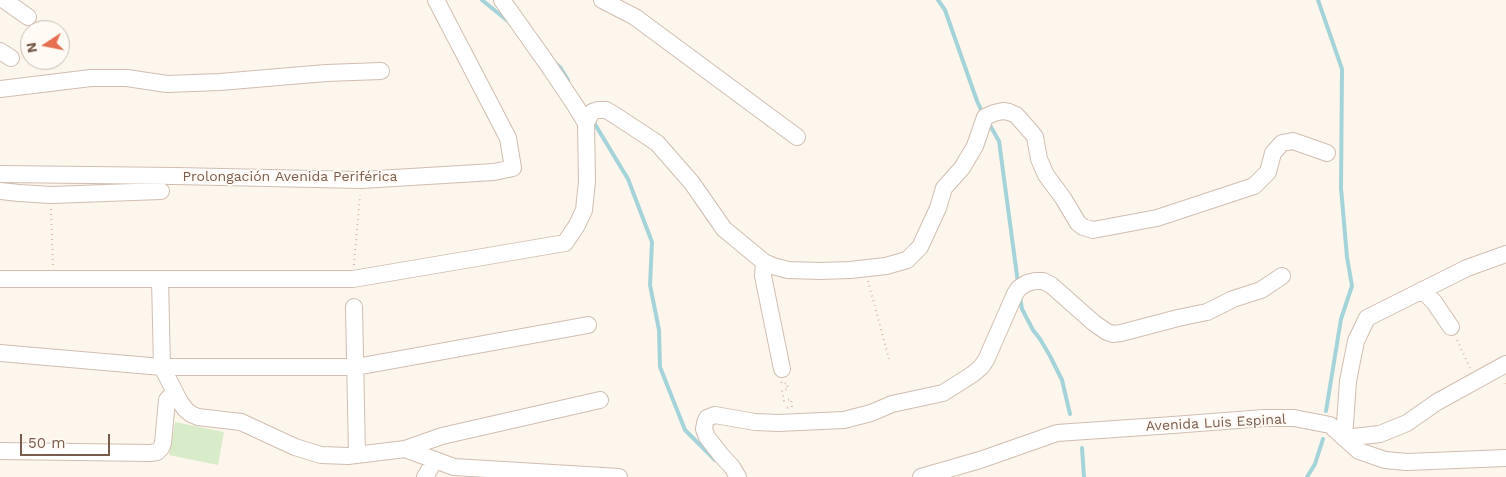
<!DOCTYPE html>
<html>
<head>
<meta charset="utf-8">
<style>
  body { margin:0 }
  #map { position:relative; width:1506px; height:477px; overflow:hidden; background:#fdf6ec; font-family:"Work Sans",sans-serif }
  canvas { display:block }
  .north { position:absolute; left:20px; top:20px; width:50px; height:50px; box-sizing:border-box; background:#fffaf3; border:1px solid #cabbb1; border-radius:50%; rotate:259deg; font-size:14px; font-weight:700; line-height:20px; text-align:center; color:#7a5c4d }
  .north::after { content:''; display:block; margin:auto; width:18px; height:22px; background:#e76f51; clip-path:polygon(50% 0,100% 100%,50% 72%,0 100%) }
  .scale { position:absolute; left:20px; top:434px; width:90px; height:22px; box-sizing:border-box; border:2px solid #7a5c4d; border-top:0; padding-left:6px; font-size:15px; line-height:18px; white-space:nowrap; color:#7a5c4d; -webkit-text-stroke:4px #fffaf3; paint-order:stroke }
</style>
</head>
<body>
<div id="map">
<canvas width="1506" height="477"></canvas>
<div class="north">N</div>
<div class="scale">50 m</div>
</div>
<script>
const ctx = document.querySelector('canvas').getContext('2d');
ctx.lineJoin = 'round';
function paint(path, color) { ctx.fillStyle = color; ctx.fill(path, 'evenodd'); }
const toPath = rows => new Path2D(rows.map(r => 'M' + r).join(''));
function trace(path, color, width, dash) { ctx.strokeStyle = color; ctx.lineWidth = width; ctx.lineCap = dash ? 'butt' : 'round'; ctx.setLineDash(dash || []); ctx.stroke(path); }
function drawText(font, color, halo, rows, align = 'center') {
  ctx.font = font + ' "Work Sans",sans-serif'; ctx.lineWidth = 4; ctx.setLineDash([]); ctx.textBaseline = 'middle'; ctx.strokeStyle = halo; ctx.fillStyle = color; for (const [text, x, y, turn = 0] of rows) {
    ctx.save(); ctx.translate(x, y); ctx.rotate((+turn || 0) * Math.PI / 180); ctx.textAlign = isNaN(turn) ? turn : align; if (halo) ctx.strokeText(text, 0, 0); ctx.fillText(text, 0, 0); ctx.restore();
  }
}
paint(toPath([
  [175,422,224,432,218,465,169,455]
]), '#d8ecc9');
trace(toPath([
  [482,0,509,22],
  [938,0,945,10,977,101,983,114],
  [1318,0,1342,69,1341,188,1347,257,1352,286,1341,319,1326,411],
  [555,63,560,67,568,80],
  [593,121,628,179,652,242,650,285,659,330,660,367,685,430,715,460],
  [988,122,999,141,1018,283],
  [1020,297,1022,309,1033,330,1040,339,1050,356,1062,380,1070,414],
  [1082,448,1084,477],
  [1307,477,1315,464,1323,439]
]), '#a5d3da', 4);
const minor = toPath([
  [4,0,28,17],
  [502,0,546,62,575,105,586,123],
  [602,0,635,17,797,137],
  [0,51,11,58],
  [0,89,91,78,127,78,167,84,220,82,326,73,381,71],
  [0,174,176,176,361,180,494,172,513,168,508,138,436,0],
  [0,191,19,193,51,195,161,191],
  [1506,254,1467,268,1367,318,1356,341,1348,381,1344,438,1380,434,1407,423,1437,402,1506,364],
  [764,262,763,276,782,369],
  [0,279,353,279,565,243,577,225,584,210,587,181,586,123,592,112,598,110,606,110,613,114,657,143,692,183,724,229,764,262,773,266,788,270,820,271,850,270,886,266,907,260,920,247,938,208,944,188,962,168,975,146,985,117,994,113,1003,111,1009,112,1016,115,1032,133,1035,137,1039,159,1046,175,1063,198,1078,223,1083,227,1093,230,1157,218,1254,186,1268,172,1273,153,1282,143,1293,141,1327,153],
  [160,279,162,367,356,367,588,325],
  [1422,290,1434,302,1451,327],
  [354,307,357,455],
  [0,353,162,367,180,402,186,410,191,414,198,417,241,422,295,447,321,455,348,456,405,449,454,467,619,477],
  [405,449,442,436,600,400],
  [0,451,150,453,157,452,161,448,163,443,167,400,174,392],
  [425,477,435,460],
  [738,477,732,467,721,455,707,437,704,429,705,423,707,418,715,415,755,422,778,423,844,420,871,413,892,404,943,393,973,374,981,367,986,360,1015,294,1019,288,1027,283,1035,281,1043,281,1051,285,1094,323,1107,332,1113,334,1121,333,1178,318,1207,312,1233,299,1261,290,1282,276],
  [921,477,980,460,1057,433,1173,425,1264,418,1294,418,1330,425,1359,451,1385,460,1407,462,1506,458]
]);
trace(minor, '#d1beb0', 18);
trace(toPath([
  [51,209,53,266],
  [354,265,360,195],
  [868,281,889,359],
  [1457,340,1470,368],
  [781,382,782,384,787,383,788,389,782,390,784,401,791,399,792,407,785,408],
  [1506,383,1506,384]
]), '#d9b8a5', 2, [1, 4]);
trace(minor, '#fff', 16);
drawText('14px', '#7a5c4d', '#fffaf3', [
  ["Prolongación Avenida Periférica",290,177],
  ["Avenida Luis Espinal",1216,423,-3]
]);
</script>
</body>
</html>
